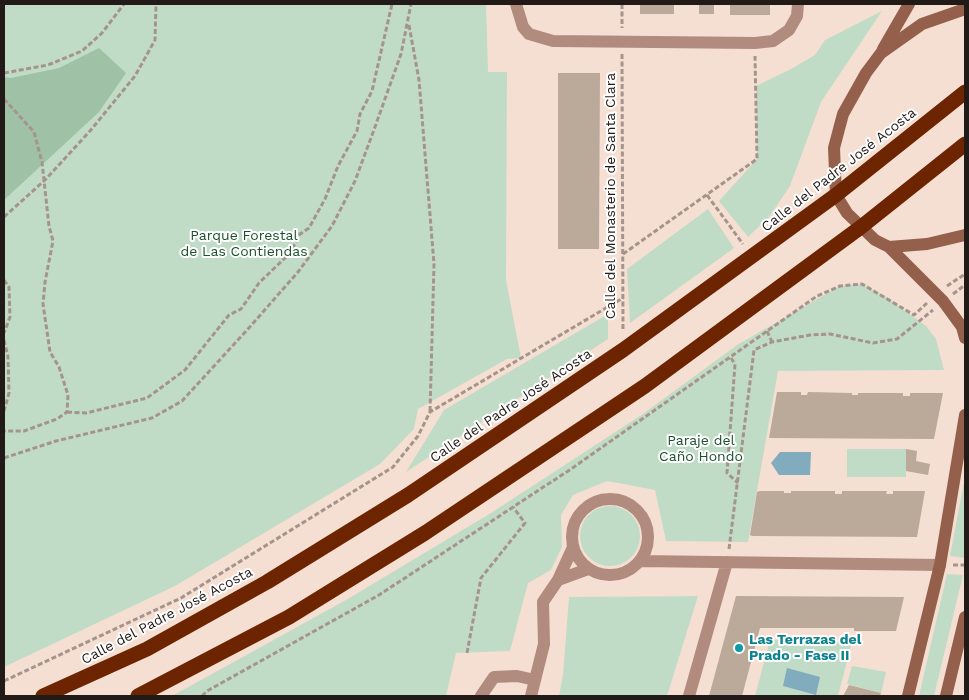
<!DOCTYPE html>
<html>
<head>
<meta charset="utf-8">
<style>
  body { margin:0 }
  #map { position:relative; width:969px; height:700px; overflow:hidden; background:#f5dfd2; font-family:"Work Sans",sans-serif }
  canvas { display:block }
  .frame { position:absolute; inset:0; border:5px solid #221a16; pointer-events:none }
</style>
</head>
<body>
<div id="map">
<canvas width="969" height="700"></canvas>
<div class="frame"></div>
</div>
<script>
const ctx = document.querySelector('canvas').getContext('2d');
ctx.lineJoin = 'round';
function paint(path, color) { ctx.fillStyle = color; ctx.fill(path, 'evenodd'); }
const toPath = rows => new Path2D(rows.map(r => 'M' + r).join(''));
function trace(path, color, width, dash) { ctx.strokeStyle = color; ctx.lineWidth = width; ctx.lineCap = dash ? 'butt' : 'round'; ctx.setLineDash(dash || []); ctx.stroke(path); }
function drawText(font, color, halo, rows, align = 'center') {
  ctx.font = font + ' "Work Sans",sans-serif'; ctx.lineWidth = 4; ctx.setLineDash([]); ctx.textBaseline = 'middle'; ctx.strokeStyle = halo; ctx.fillStyle = color; for (const [text, x, y, turn = 0] of rows) {
    ctx.save(); ctx.translate(x, y); ctx.rotate((+turn || 0) * Math.PI / 180); ctx.textAlign = isNaN(turn) ? turn : align; if (halo) ctx.strokeText(text, 0, 0); ctx.fillText(text, 0, 0); ctx.restore();
  }
}
paint(toPath([
  [4,4,486,4,488,72,507,72,506,280,521,358,507,359,418,409,414,429,380,464,175,586,4,667],
  [882,11,821,102,790,186,769,217,748,237,719,201,757,159,756,86,791,69,815,55,825,40],
  [708,209,734,248,630,323,627,269],
  [862,284,885,296,926,326,936,339,944,370,778,371,748,542,666,541,655,490,607,481,573,495,561,515,562,547,551,570,528,583,510,651,456,653,446,696,172,696,346,600,491,513,643,414,737,345,840,286],
  [608,314,608,339,406,472,444,410],
  [847,449,906,449,906,477,847,477],
  [965,477,965,558,950,556],
  '580 536a30 30 0 1 1 60 0a30 30 0 1 1-60 0Z',
  [947,574,963,575,934,696,919,696],
  [698,596,667,696,559,696,563,675,569,597],
  [770,640,852,642,838,696,755,696],
  [852,666,886,672,881,693,847,684]
]), '#c1dcc6');
paint(toPath([
  [99,48,126,73,99,112,4,200,4,77,11,78,59,68]
]), '#9fc1a6');
paint(toPath([
  [780,452,811,452,810,475,779,475,771,463],
  [787,668,820,677,816,695,783,686]
]), '#81acbd');
paint(toPath([
  [640,4,674,4,674,14,640,14],
  [699,4,714,4,714,14,699,14],
  [730,4,770,4,770,15,730,15],
  [558,73,600,73,599,249,558,249],
  [777,392,801,392,801,395,807,395,808,392,852,393,852,395,858,395,858,393,903,393,903,396,910,396,910,393,943,393,934,439,769,438],
  [906,449,917,451,916,461,930,464,928,475,906,471],
  [760,491,784,491,784,493,791,493,791,491,835,491,835,494,842,494,842,491,887,491,886,494,893,494,893,491,925,491,917,537,752,536,750,535,757,492],
  [736,596,904,597,896,631,854,631,854,628,760,628,742,696,709,696],
  [849,685,881,693,880,696,843,696]
]), '#bba99a');
trace(toPath([
  [622,4,622,28],
  [409,25,419,80,434,264,430,412],
  [622,54,623,331],
  [4,73,48,65,82,51,102,33,124,4],
  [4,99,34,132,42,162,49,226,53,241,45,282,43,304,50,352,59,367,68,395,67,412,57,419,24,431,4,431],
  [707,195,743,244],
  [4,217,45,180,90,131,135,76,155,40,156,4],
  [623,254,757,159,755,56],
  [4,280,9,287,10,317,4,333],
  [947,286,965,274],
  [953,294,965,285],
  [767,331,772,342],
  [4,340,8,357,9,393,4,411],
  [731,358,735,364,727,473,738,483],
  [67,412,86,413,147,398,185,370,229,315,241,309,259,283,290,253,300,234,309,228,325,199,338,166,357,131,360,114,372,91,392,4],
  [4,458,56,441,152,418,182,401,248,329,298,272,332,226,355,181,375,127,401,54,411,4],
  [729,549,754,350,772,342,810,335,830,334,873,343,897,339,933,310],
  [953,565,965,565],
  [467,653,481,578,525,523,513,507],
  [4,681,181,598,393,467,418,436,430,412,623,298],
  [202,696,207,691,379,595,571,469,817,296,840,286,862,284,914,315,927,303]
]), '#a5948b', 3, [5, 2.5]);
trace(toPath([
  [516,4,523,27,529,34,553,41,755,43,773,41,789,30,797,16,798,4],
  '572 537a38 38 0 1 1 76 0a38 38 0 1 1-76 0Z',
  [640,561,940,565],
  [558,580,588,569],
  [481,696,494,677,517,676,535,680],
  [531,696,544,644,543,602,558,580,573,547],
  [689,696,727,562]
]), '#b18b7d', 12);
trace(toPath([
  [965,9,922,24,881,53,866,73,843,114,834,148,836,195,847,213,875,240,889,247,943,301,962,327,965,338],
  [883,49,909,4],
  [889,247,927,244,965,235],
  [908,696,940,565,965,415],
  [946,696,965,617]
]), '#95604b', 12);
trace(toPath([
  [43,696,147,649,267,582,408,495,623,350,836,195,965,92],
  [138,696,289,617,425,533,645,386,861,227,965,144]
]), '#6d2400', 15);
for (const [x, y, r, color] of [
  [739,648,5,"#0f9aa8"]
]) { const dot = new Path2D(); dot.arc(x, y, r, 0, 2 * Math.PI); ctx.fillStyle = color; ctx.fill(dot); trace(dot, '#fff', 2); }
drawText('14px', '#221a16', '#fff', [
  ["Calle del Padre José Acosta",839,170,-38],
  ["Calle del Monasterio de Santa Clara",611,196,-90],
  ["Calle del Padre José Acosta",511,406,-34],
  ["Calle del Padre José Acosta",167,616,-28]
]);
drawText('14px', '#1b502c', '#fff', [
  ["Parque Forestal",244,236],
  ["de Las Contiendas",244,252],
  ["Paraje del",701,441],
  ["Caño Hondo",701,457]
]);
drawText('bold 14px', '#0d838f', '#fff', [
  ["Las Terrazas del",749,640],
  ["Prado - Fase II",749,656]
], 'left');
</script>
</body>
</html>
